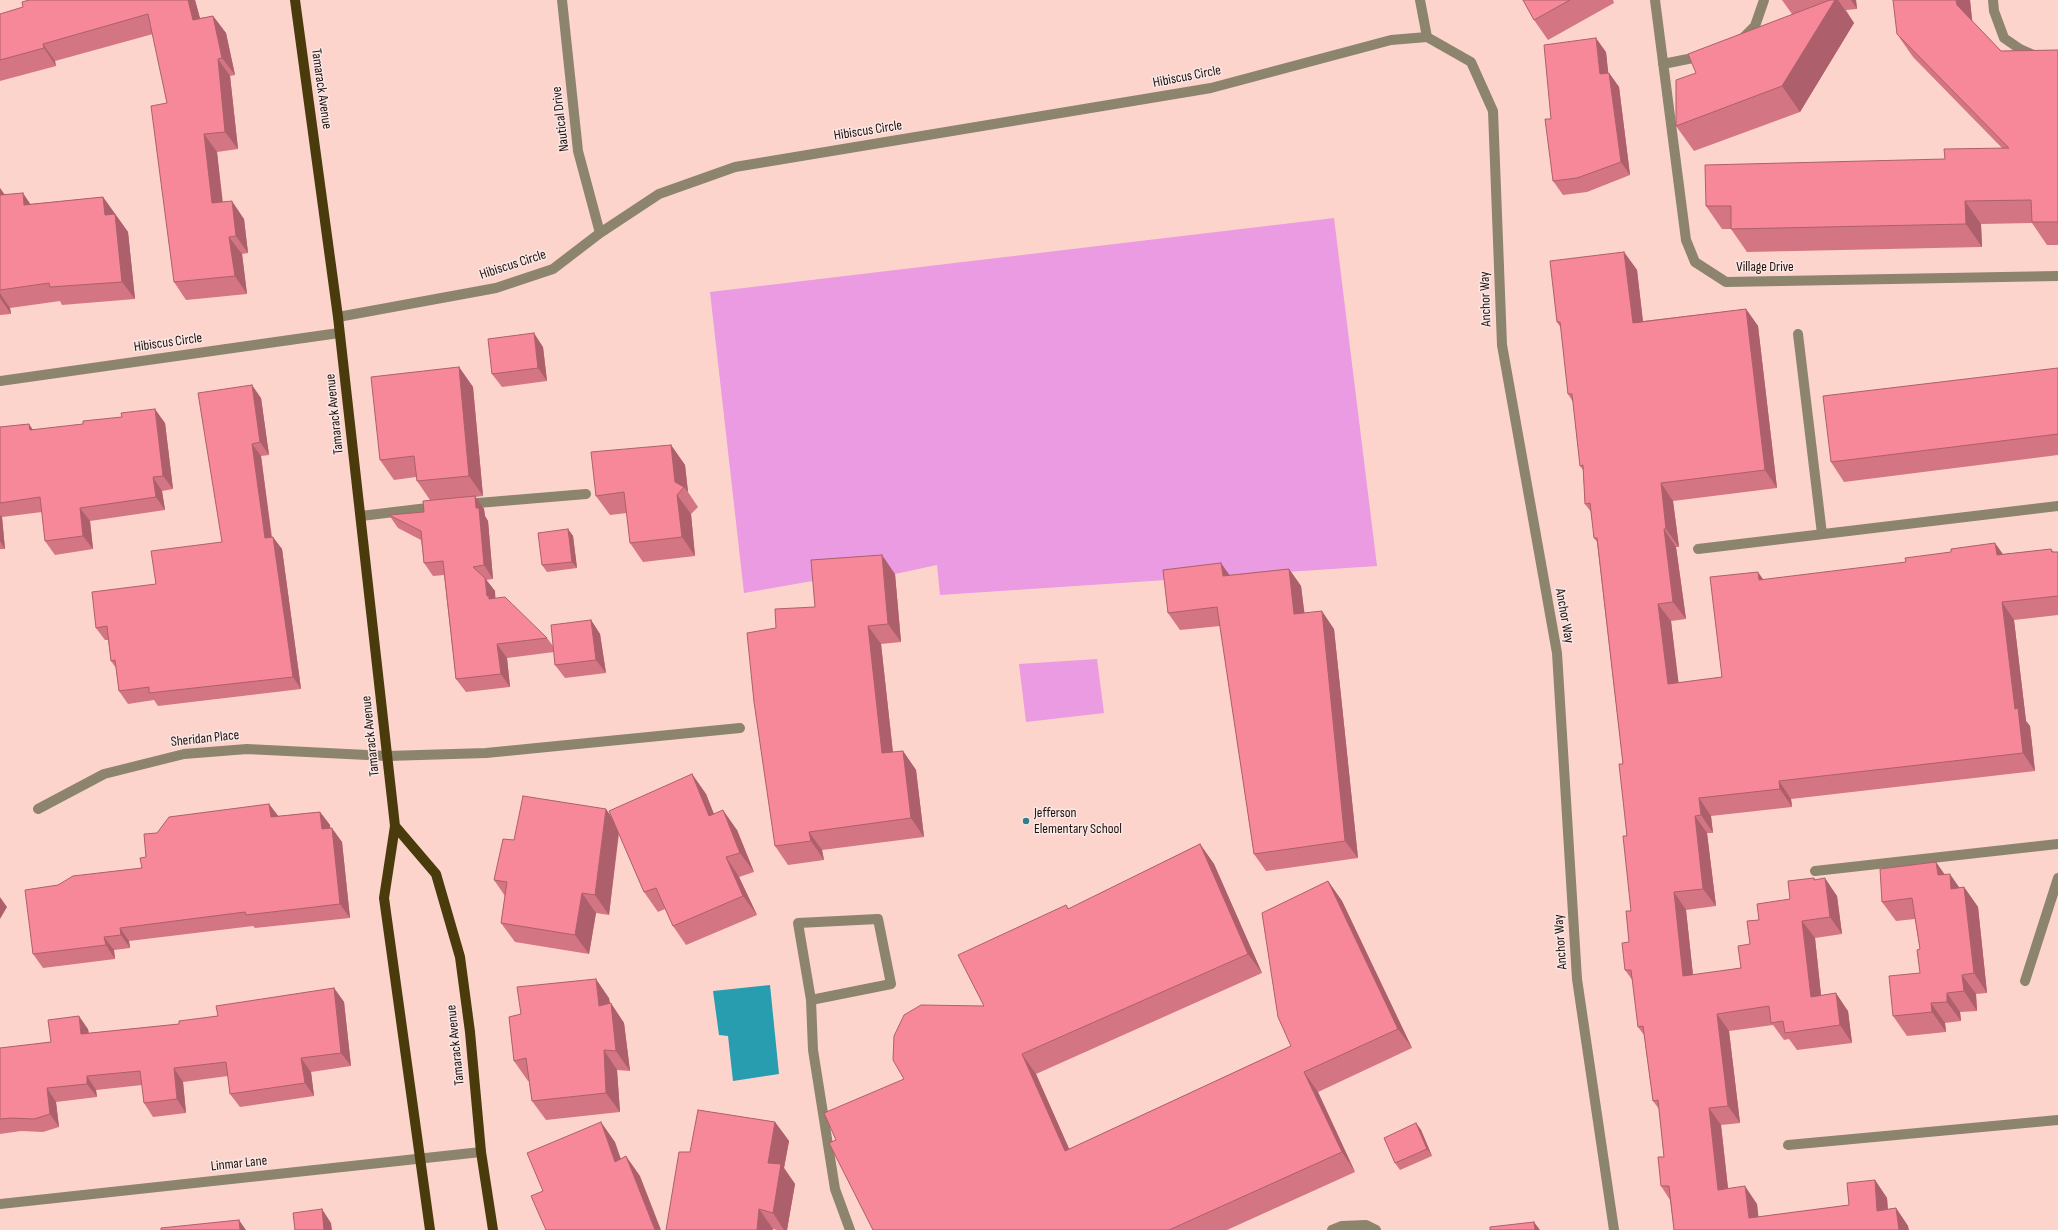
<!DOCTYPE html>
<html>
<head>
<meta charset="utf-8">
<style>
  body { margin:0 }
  canvas { display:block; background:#fcd4cc }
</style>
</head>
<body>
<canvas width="2058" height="1230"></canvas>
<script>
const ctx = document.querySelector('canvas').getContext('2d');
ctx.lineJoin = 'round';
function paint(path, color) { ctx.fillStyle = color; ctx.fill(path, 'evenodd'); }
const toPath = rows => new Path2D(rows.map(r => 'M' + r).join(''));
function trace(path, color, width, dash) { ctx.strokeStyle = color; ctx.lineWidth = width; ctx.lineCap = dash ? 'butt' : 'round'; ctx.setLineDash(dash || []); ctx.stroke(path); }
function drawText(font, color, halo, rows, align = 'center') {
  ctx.font = font + ' "Sofia Sans Condensed",sans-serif'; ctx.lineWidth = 3; ctx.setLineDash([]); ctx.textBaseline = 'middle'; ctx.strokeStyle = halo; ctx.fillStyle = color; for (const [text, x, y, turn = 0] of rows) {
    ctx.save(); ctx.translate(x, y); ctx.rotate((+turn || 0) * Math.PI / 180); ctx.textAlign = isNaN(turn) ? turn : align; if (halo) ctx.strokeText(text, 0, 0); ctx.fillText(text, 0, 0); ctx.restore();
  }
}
paint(toPath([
  [1334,218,1377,566,940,595,937,565,895,574,824,579,744,593,710,292],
  [1097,659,1104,713,1026,722,1019,664]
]), '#ea9be1');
paint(toPath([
  [770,985,779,1074,733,1081,728,1036,719,1035,713,991]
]), '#289daf');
trace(toPath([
  [562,0,578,151,600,233],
  [1420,0,1427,37],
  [1655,0,1686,240,1695,262,1726,282,2058,276],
  [1993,0,1994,11,2004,38,2020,49,2038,57,2058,58],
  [1427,37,1471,62,1493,111,1502,345,1557,653,1577,979,1614,1230],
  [1742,39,1755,26,1764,0],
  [1663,64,1703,56],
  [338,317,496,288,553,269,600,233,659,194,735,167,1211,88,1391,40,1427,37],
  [1798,334,1822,534],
  [0,381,339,333],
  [466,504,586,494],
  [361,516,436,507],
  [1698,549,2058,506],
  [38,809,104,774,184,754,247,749,387,756,486,753,740,728],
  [1815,871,2058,844],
  [2025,981,2058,878],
  [811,1000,891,984,878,919,798,923,811,1000,813,1050,835,1189,850,1230],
  [1788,1145,2058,1120],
  [0,1204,481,1152],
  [1332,1230,1342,1226,1366,1225,1376,1230]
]), '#8c846d', 10);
trace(toPath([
  [295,0,338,317,395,826,384,898,430,1230],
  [395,826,436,874,460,957,470,1032,481,1152,493,1230]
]), '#4a3b0d', 10);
paint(toPath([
  [195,0,200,18,213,16,226,33,235,75,230,76,238,149,217,152,222,202,244,219,248,253,242,254,247,294,186,300,174,282,167,103,153,34,55,61,56,66,0,81,0,14],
  [1523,0,1613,0,1614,3,1548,40,1534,20,1524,1],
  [1782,0,1856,0,1857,9,1846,10,1854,23,1800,112,1694,151,1676,126,1696,73,1792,14],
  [1970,0,1972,21,2001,51,2058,50,2058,245,2047,245,2032,223,1981,224,1982,247,1747,252,1731,229,1722,229,1706,206,2002,148,1913,57,1897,34],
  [1606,52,1608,74,1609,73,1619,87,1630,175,1587,192,1563,195,1553,181,1551,119],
  [0,188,4,195,31,204,103,197,128,232,135,299,62,305,60,301,10,308,11,314,0,315],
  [1624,252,1637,270,1643,321,1746,309,1758,326,1777,488,1673,501,1679,547,1676,547,1686,619,1671,621,1678,683,1722,677,1764,580,2051,549,2054,552,2058,552,2058,615,2014,620,2026,721,2030,726,2035,771,1791,799,1792,807,1711,816,1713,833,1707,833,1716,906,1686,910,1693,975,1741,968,1759,920,1790,899,1814,878,1815,880,1837,896,1842,934,1815,938,1821,995,1848,1011,1852,1043,1797,1050,1789,1039,1784,1040,1773,1025,1729,1031,1740,1123,1721,1125,1728,1188,1757,1204,1758,1217,1849,1205,1875,1180,1887,1198,1888,1209,1896,1208,1908,1226,1674,1230,1670,1200,1661,1186,1664,1157,1659,1109,1653,1101,1644,1035,1638,1027,1633,981,1625,970,1629,942,1631,911,1623,764,1597,542,1594,538,1591,512,1585,504,1583,470,1580,466,1573,402,1568,394,1561,328,1557,322],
  [543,347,547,381,502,387,492,374],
  [459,367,473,387,483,496,475,497,484,509,485,516,488,521,493,579,486,580,495,591,495,598,547,638,553,646,591,620,600,634,606,673,565,678,555,665,554,652,507,658,510,687,466,692,456,679,444,575,433,576,424,563,421,540,398,528,389,515,424,512,430,500,417,481,416,477,394,480,380,460],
  [2058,368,2058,455,1844,482,1831,462],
  [261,398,269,455,261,456,272,537,282,549,301,689,158,706,154,700,128,704,119,691,116,668,111,661,108,640,105,640,96,628,222,542],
  [165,423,173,489,162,491,165,510,90,521,93,549,55,555,45,541,42,512,2,517,5,549,0,549,0,427,29,424,33,430],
  [671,445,685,465,688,492,698,507,691,514,695,556,643,562,630,543,627,513,610,515,596,496],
  [568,529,573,536,577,568,547,572,542,565],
  [1289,569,1301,586,1304,613,1334,629,1358,858,1266,871,1254,854,1220,626,1180,630,1168,613,1230,575],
  [895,574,901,642,881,644,893,752,903,751,916,770,924,837,822,850,824,860,788,865,775,846,776,628],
  [692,774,706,794,714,814,737,830,754,872,739,877,757,915,686,945,673,926,665,909,658,912,644,892,619,834,609,915,596,913,589,954,515,942,501,923,505,896,494,880,514,840,612,817],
  [269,804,278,816,320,812,330,825,330,829,342,842,350,918,255,928,253,926,129,941,130,948,114,950,115,959,43,968,33,954,58,885,142,868,157,833],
  [1200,844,1214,864,1262,973,1036,1074,1069,1149,1291,1046,1328,881,1342,901,1412,1048,1318,1092,1355,1172,1227,1230,873,1230,836,1140,904,1079,984,1006,1066,905,1069,909],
  [1945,874,1960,888,1964,887,1978,907,1987,993,1976,994,1977,1011,1960,1012,1961,1021,1945,1023,1946,1032,1907,1036,1893,1016,1920,973,1920,949,1915,919,1896,921,1882,902],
  [334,988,344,1002,351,1066,311,1072,314,1096,240,1107,230,1094,228,1076,183,1082,186,1113,153,1117,144,1103,142,1085,96,1090,97,1097,56,1102,59,1127,43,1132,21,1131,0,1134,0,1048,51,1042,88,1029,89,1033,179,1024,218,1016],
  [609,998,610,1003,624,1023,630,1071,617,1070,620,1112,546,1120,532,1101,529,1081,528,1081,514,1061],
  [775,1122,789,1141,784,1168,795,1184,787,1230,777,1230,773,1229,773,1230,666,1230,690,1152],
  [1416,1123,1421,1130,1432,1156,1400,1170,1395,1163]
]), '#d47584');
paint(toPath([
  [188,0,195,0,205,37,193,20],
  [1835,0,1838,0,1854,23,1800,112,1782,86],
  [1851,0,1856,0,1857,9],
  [1956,0,1970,0,1973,28,1957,5],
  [213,16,226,33,235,75,222,58],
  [1596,38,1606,52,1610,88,1600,74],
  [43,44,55,61,56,66,44,48],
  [218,59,230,76,238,149,225,132],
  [1609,73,1619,87,1630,175,1621,162],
  [204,134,217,152,225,221,212,203],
  [0,188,5,195,0,203],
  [23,193,35,211,24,205],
  [103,197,128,232,135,299,122,282,105,215],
  [232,201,244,219,248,253,236,236],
  [1965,201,1981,224,1982,247,1966,224],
  [229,237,242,254,247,294,235,276],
  [1624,252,1637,270,1645,340,1633,323],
  [0,293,10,308,11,314,0,298],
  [1746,309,1758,326,1777,488,1765,470],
  [534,333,543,347,547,381,538,368],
  [459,367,473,387,483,496,469,476],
  [252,385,261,398,269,455,260,442],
  [155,409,165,423,173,489,163,476],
  [29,424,38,438,30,430],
  [252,444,261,456,273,550,265,538],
  [671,445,685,465,688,492,684,487,675,482],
  [153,477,162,491,165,510,156,497],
  [1661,483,1673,501,1679,547,1666,529],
  [677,495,691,514,695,556,682,537],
  [475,496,484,509,485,516,488,521,493,579,484,565,476,508],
  [80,508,90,521,93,549,83,536],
  [0,515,2,517,5,549,0,541],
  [568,529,573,536,577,568,572,562],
  [1664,529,1676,547,1686,619,1673,602],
  [273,537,282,549,301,689,293,677],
  [1995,543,2008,561,1997,555],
  [882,555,895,574,901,642,888,624],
  [1221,563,1233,580,1223,576],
  [1289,569,1301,586,1307,632,1294,614],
  [1758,572,1770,589,1759,580],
  [485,578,495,591,496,606,487,596],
  [2002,602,2014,620,2026,721,2030,726,2035,771,2023,753,2015,709],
  [1658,604,1671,621,1681,702,1668,684],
  [1322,611,1334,629,1358,858,1345,841],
  [591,620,600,634,606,673,596,660],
  [868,626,881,644,895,772,882,753],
  [497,644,507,658,510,687,501,674],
  [903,751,916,770,924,837,911,818],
  [692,774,706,794,722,835,709,816],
  [1779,781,1791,799,1792,807,1780,789],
  [1699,798,1711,816,1713,833,1701,815],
  [269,804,279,817,271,817],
  [606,809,619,828,609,915,595,895],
  [723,810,737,830,754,872,740,853],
  [320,812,330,825,332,843,322,829],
  [1695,816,1707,833,1716,906,1703,889],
  [332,828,342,842,350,918,340,904],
  [809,832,822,850,824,860,811,841],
  [1200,844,1214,864,1262,973,1248,954],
  [726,857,739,877,757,915,743,896],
  [1936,862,1950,882,1938,875],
  [1950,874,1963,893,1951,889],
  [1825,878,1837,896,1842,934,1830,917],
  [1328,881,1342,901,1412,1048,1398,1029],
  [1964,887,1978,907,1987,993,1974,973],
  [1674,892,1686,910,1695,994,1683,976],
  [582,893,596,913,589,954,575,935],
  [0,897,7,907,0,919],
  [1802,921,1815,938,1823,1014,1811,997],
  [120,928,129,941,130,948,121,935],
  [104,937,114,950,115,959,106,945],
  [1962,975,1976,994,1977,1011,1964,991],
  [596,979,609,998,613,1026,599,1006],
  [334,988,344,1002,351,1066,341,1053],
  [1836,993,1848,1011,1852,1043,1840,1025],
  [1947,993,1960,1012,1961,1021,1947,1002],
  [611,1003,624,1023,630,1071,616,1051],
  [1931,1003,1945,1023,1946,1032,1932,1012],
  [1717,1014,1729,1031,1740,1123,1728,1106],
  [79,1016,88,1029,90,1047,81,1034],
  [604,1050,617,1070,620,1112,606,1093],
  [1022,1054,1036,1074,1079,1171,1065,1151],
  [301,1058,311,1072,314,1096,305,1083],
  [174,1068,183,1082,186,1113,177,1099],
  [1304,1072,1318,1092,1355,1172,1342,1152],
  [87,1076,96,1090,97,1097,87,1084],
  [47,1088,56,1102,59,1127,50,1114],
  [1709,1108,1721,1125,1730,1207,1718,1190],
  [601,1122,615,1142,629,1182,615,1162],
  [775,1122,789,1141,784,1168,795,1184,787,1230,784,1230,773,1213,768,1163],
  [1416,1123,1421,1130,1432,1156,1427,1149],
  [626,1156,640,1176,661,1230,655,1230],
  [1875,1180,1887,1198,1889,1228,1877,1211],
  [1745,1186,1757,1204,1760,1230,1749,1218],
  [1896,1208,1908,1226,1909,1230,1899,1230],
  [322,1209,331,1223,332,1230,324,1230],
  [759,1209,773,1229,773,1230,757,1230],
  [239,1220,246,1230,240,1230],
  [1534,1222,1540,1230,1535,1230]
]), '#ad5f6b');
const building = toPath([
  [29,0,188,0,193,20,213,16,222,58,218,59,225,132,204,134,212,203,232,201,236,236,229,237,235,276,174,282,151,106,167,103,148,14,43,44,44,48,0,60,0,14,23,7,22,2,29,0],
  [1523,0,1570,0,1534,20,1523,0],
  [1830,0,1835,0,1782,86,1676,126,1676,80,1696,73,1688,54,1830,0],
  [1893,0,1956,0,1957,5,2001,51,2058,50,2058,222,2032,222,2031,200,1965,201,1966,224,1731,229,1731,206,1706,206,1705,165,1945,159,1944,149,2009,148,1897,34,1893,0],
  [1596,38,1600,74,1609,73,1621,162,1577,178,1553,181,1545,119,1551,119,1544,45,1596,38],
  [23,193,24,205,103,197,105,215,115,214,122,282,50,287,49,283,0,290,0,195,23,193],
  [1624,252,1633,323,1746,309,1765,470,1661,483,1666,529,1664,529,1673,602,1658,604,1668,684,1722,677,1710,577,1758,572,1759,580,1906,562,1905,558,1951,552,1951,549,1995,543,1997,555,2051,549,2052,552,2058,552,2058,596,2002,602,2015,709,2018,708,2023,753,1779,781,1780,789,1699,798,1701,815,1695,816,1703,889,1674,892,1683,976,1741,968,1738,946,1750,944,1747,921,1759,920,1757,904,1790,899,1788,881,1814,878,1814,880,1825,878,1830,917,1802,921,1811,997,1836,993,1840,1025,1785,1033,1783,1021,1771,1023,1769,1006,1717,1014,1728,1106,1709,1108,1718,1190,1745,1186,1749,1218,1849,1205,1847,1183,1875,1180,1877,1211,1896,1208,1899,1230,1674,1230,1669,1186,1661,1186,1658,1157,1664,1157,1658,1100,1653,1101,1643,1026,1638,1027,1631,970,1625,970,1622,943,1629,942,1626,911,1631,911,1623,836,1627,836,1619,764,1623,764,1597,538,1594,538,1590,503,1585,504,1583,465,1580,466,1572,394,1568,394,1560,322,1557,322,1550,261,1624,252],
  [534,333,538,368,492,374,488,339,534,333],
  [459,367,469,476,417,481,414,456,380,460,371,377,459,367],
  [2058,368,2058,434,1831,462,1823,396,2058,368],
  [252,385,260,442,252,444,265,538,273,537,293,677,149,693,149,687,119,691,115,660,111,661,107,626,96,628,92,592,156,584,151,551,222,542,198,393,252,385],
  [155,409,163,476,153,477,156,497,80,508,83,536,45,541,40,497,0,503,0,427,29,424,30,430,83,424,83,421,122,417,121,413,155,409],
  [671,445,675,482,684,487,677,495,682,537,630,543,624,492,596,496,591,452,671,445],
  [475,496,476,508,479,508,484,565,473,567,485,578,487,596,489,596,489,599,505,597,547,638,497,644,501,674,456,679,443,561,424,563,421,531,389,515,424,512,423,501,475,496],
  [568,529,572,562,542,565,538,533,568,529],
  [882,555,888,624,868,626,882,753,903,751,911,818,809,832,811,841,775,846,754,702,747,633,776,628,775,609,815,607,811,560,882,555],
  [1221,563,1223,576,1289,569,1294,614,1322,611,1345,841,1254,854,1217,607,1168,613,1163,570,1221,563],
  [591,620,596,660,555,665,551,625,591,620],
  [692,774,709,816,723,810,740,853,726,857,743,896,673,926,656,888,644,892,609,811,692,774],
  [523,796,606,809,595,895,582,893,575,935,501,923,507,882,494,880,503,839,514,840,523,796],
  [269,804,271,817,320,812,322,829,332,828,340,904,246,915,245,912,120,928,121,935,104,937,106,945,33,954,25,890,58,885,73,876,142,868,140,858,146,857,144,834,157,833,169,817,269,804],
  [1200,844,1248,954,1022,1054,1065,1151,1291,1046,1278,1017,1262,913,1328,881,1398,1029,1304,1072,1342,1152,1169,1230,873,1230,829,1143,836,1140,824,1113,904,1079,893,1060,894,1036,904,1015,921,1005,984,1006,958,955,1066,905,1068,909,1200,844],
  [1936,862,1938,875,1950,874,1951,889,1964,887,1974,973,1962,975,1964,991,1947,993,1947,1002,1931,1003,1932,1012,1893,1016,1889,976,1920,973,1917,950,1920,949,1912,898,1882,902,1880,869,1936,862],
  [596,979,599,1006,611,1003,616,1051,604,1050,606,1093,532,1101,526,1058,514,1061,509,1017,521,1014,517,987,596,979],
  [334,988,341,1053,301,1058,305,1083,230,1094,226,1062,174,1068,177,1099,144,1103,140,1071,87,1076,87,1084,47,1088,50,1114,34,1119,12,1118,0,1119,0,1048,51,1042,48,1020,79,1016,81,1034,179,1024,179,1021,218,1016,216,1006,334,988],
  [698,1110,775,1122,768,1163,781,1164,773,1213,759,1209,757,1230,666,1230,679,1152,690,1152,698,1110],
  [601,1122,615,1162,626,1156,655,1230,546,1230,531,1196,543,1191,527,1153,601,1122],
  [1416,1123,1427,1149,1395,1163,1384,1138,1416,1123],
  [322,1209,324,1230,295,1230,293,1213,322,1209],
  [239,1220,240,1230,161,1230,161,1228,239,1220],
  [1534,1222,1535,1230,1490,1230,1490,1227,1534,1222]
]);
paint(building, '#f78899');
trace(building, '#ad5f6b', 1);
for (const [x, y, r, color] of [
  [1026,821,4,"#367c88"]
]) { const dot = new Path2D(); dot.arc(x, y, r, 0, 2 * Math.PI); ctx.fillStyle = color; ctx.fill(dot); trace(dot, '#f6e8e6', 1.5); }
drawText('14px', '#26100c', '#f6e8e6', [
  ["Hibiscus Circle",1187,77,-11],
  ["Tamarack Avenue",321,89,82],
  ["Nautical Drive",561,119,-97],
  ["Hibiscus Circle",868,131,-9],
  ["Hibiscus Circle",513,265,-18],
  ["Village Drive",1765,267],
  ["Anchor Way",1486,299,-92],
  ["Hibiscus Circle",168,343,-8],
  ["Tamarack Avenue",335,414,-96],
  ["Anchor Way",1564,616,80],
  ["Tamarack Avenue",371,736,-96],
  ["Sheridan Place",205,739,-6],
  ["Anchor Way",1561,942,-94],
  ["Tamarack Avenue",456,1045,-96],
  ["Linmar Lane",239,1164,-6]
]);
drawText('14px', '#26100c', '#f6e8e6', [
  ["Jefferson",1034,813],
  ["Elementary School",1034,829]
], 'left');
</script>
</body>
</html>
